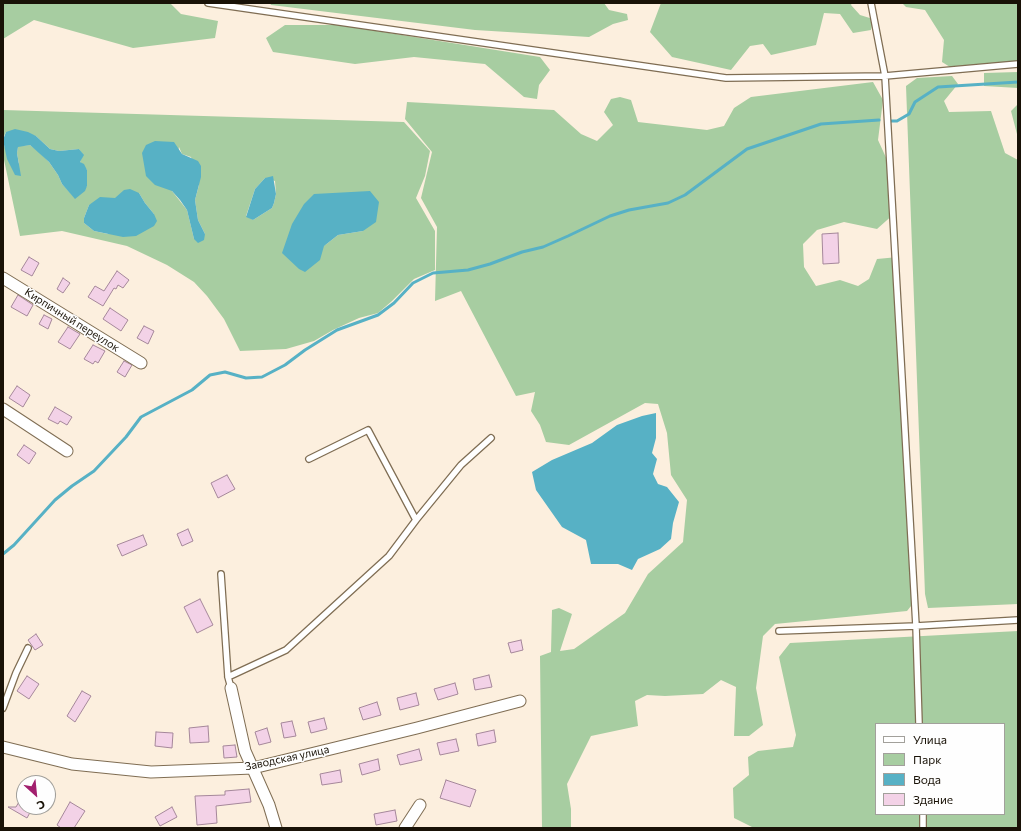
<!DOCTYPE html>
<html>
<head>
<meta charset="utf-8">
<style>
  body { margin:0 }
  #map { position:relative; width:1021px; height:831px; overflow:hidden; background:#fcefde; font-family:Commissioner,sans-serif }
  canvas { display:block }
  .frame { position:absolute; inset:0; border:4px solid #191207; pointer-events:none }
  .legend { position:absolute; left:875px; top:723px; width:130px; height:92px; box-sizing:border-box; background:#fefefe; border:1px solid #a2a09b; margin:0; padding:5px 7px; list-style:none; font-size:12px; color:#191207 }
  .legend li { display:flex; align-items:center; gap:8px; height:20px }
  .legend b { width:20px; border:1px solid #a2a09b }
  .north { position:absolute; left:16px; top:775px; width:40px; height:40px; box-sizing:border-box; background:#fefefe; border:1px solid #a2a09b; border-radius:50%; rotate:153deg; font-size:11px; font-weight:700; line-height:16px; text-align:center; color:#191207 }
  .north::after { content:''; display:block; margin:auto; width:14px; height:18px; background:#a21f6e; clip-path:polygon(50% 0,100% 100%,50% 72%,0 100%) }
</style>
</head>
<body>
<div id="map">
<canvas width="1021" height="831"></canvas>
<div class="frame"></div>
<ul class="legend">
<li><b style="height:5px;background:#fff"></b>Улица</li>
<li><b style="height:11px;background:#a7cda1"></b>Парк</li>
<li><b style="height:11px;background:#57b1c5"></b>Вода</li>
<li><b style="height:11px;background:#f3d2e7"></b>Здание</li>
</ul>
<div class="north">С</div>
</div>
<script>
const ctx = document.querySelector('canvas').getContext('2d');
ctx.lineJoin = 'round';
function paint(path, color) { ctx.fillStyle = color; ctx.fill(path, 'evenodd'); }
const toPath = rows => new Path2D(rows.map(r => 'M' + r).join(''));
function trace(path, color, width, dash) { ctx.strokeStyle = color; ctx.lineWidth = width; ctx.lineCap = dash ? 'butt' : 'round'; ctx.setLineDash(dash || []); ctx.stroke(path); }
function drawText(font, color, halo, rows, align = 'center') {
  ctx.font = font + ' Commissioner,sans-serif'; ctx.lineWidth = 3; ctx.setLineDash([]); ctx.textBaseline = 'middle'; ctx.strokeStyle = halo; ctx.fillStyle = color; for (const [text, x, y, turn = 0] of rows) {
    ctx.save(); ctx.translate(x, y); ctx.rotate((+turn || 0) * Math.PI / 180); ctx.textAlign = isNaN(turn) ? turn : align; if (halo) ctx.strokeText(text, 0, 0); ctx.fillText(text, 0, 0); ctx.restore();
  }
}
paint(toPath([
  [3,3,170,3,181,14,218,21,215,38,133,48,34,20,3,39],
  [270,3,604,3,609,10,627,14,628,20,613,24,589,37,475,30,271,5],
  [661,3,852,3,851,5,860,15,873,19,871,30,853,33,840,14,824,13,816,45,771,55,763,44,750,46,731,70,672,57,650,32],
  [902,3,1018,3,1018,64,950,67,942,62,944,40,925,10,906,7],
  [285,25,339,25,540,57,550,70,539,85,537,99,524,97,485,64,414,57,355,64,273,52,266,38],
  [1018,72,1018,88,984,86,984,73],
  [952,76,958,84,944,101,949,112,991,111,1005,153,1018,160,1018,604,928,608,925,594,906,86,917,78],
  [873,82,883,100,878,140,894,175,895,213,877,229,844,222,817,230,803,244,804,267,816,286,840,280,858,286,869,279,877,259,898,257,915,601,907,611,775,624,763,636,756,688,763,725,749,736,734,736,736,687,721,680,703,694,665,696,647,695,635,701,638,726,591,736,567,784,571,809,571,828,542,828,540,656,551,652,552,610,559,608,572,614,560,651,574,649,625,613,648,574,683,542,687,500,671,475,667,433,658,404,645,403,569,445,546,442,540,425,531,411,535,392,516,396,461,291,435,301,437,227,421,198,432,152,405,119,407,102,554,110,581,134,597,141,613,125,604,112,611,99,620,97,631,100,638,122,707,130,724,126,734,108,751,97],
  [1018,104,1018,138,1011,111],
  [3,110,404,122,430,151,425,176,416,198,435,231,435,270,414,279,392,301,378,313,359,318,333,330,314,341,286,349,240,351,224,319,207,296,194,282,167,265,127,246,62,231,20,236,3,155,3,140,5,148,19,164,17,153,18,146,30,145,39,152,49,162,58,175,62,184,75,198,87,186,87,170,80,162,83,155,79,149,59,151,50,149,36,136,6,132,3,138],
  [179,147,182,154,191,157,199,185,195,200,198,220,205,234,194,239,187,210,172,191],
  [265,178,275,181,276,194,274,203,272,208,253,220,246,216,255,189],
  [370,191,363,231,338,235,324,246],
  [139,193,145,203,154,214,108,234,94,231,84,223,84,218,89,205],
  [1018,631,1018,828,754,828,734,818,733,788,749,775,748,757,758,751,793,747,796,735,779,657,790,643],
  [876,724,1004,724,1004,814,876,814]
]), '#a7cda1');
paint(toPath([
  [15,129,28,132,36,136,50,149,59,151,79,149,84,155,80,162,84,164,87,170,87,186,85,191,75,199,62,184,58,175,49,162,30,145,18,147,17,153,21,176,15,175,7,159,3,140,6,132],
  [155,141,174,142,182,154,198,161,201,166,201,177,195,200,198,220,205,234,204,240,198,243,194,239,187,210,180,200,172,191,155,185,146,176,142,153,146,145],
  [273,176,276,194,274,203,272,208,253,220,246,217,255,189,265,178],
  [130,189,139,193,145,203,154,214,157,221,154,226,136,236,123,237,94,231,84,223,84,218,89,205,100,197,115,198,124,190],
  [370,191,379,202,376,222,363,231,338,235,324,246,320,260,305,272,299,269,282,253,292,224,304,204,314,194],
  [656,413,656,438,652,453,657,459,653,474,658,484,667,487,679,502,673,523,671,539,660,549,638,559,632,570,618,564,591,564,586,540,562,527,536,490,532,472,552,460,592,443,617,425,642,416]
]), '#57b1c5');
trace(toPath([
  [891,121,897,121,909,114,915,102,938,87,1018,82],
  [3,554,14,545,55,500,72,486,94,471,126,437,141,417,192,390,210,375,225,372,246,378,262,377,285,365,305,350,337,330,378,315,394,303,413,283,433,273,468,270,490,264,522,252,543,247,568,236,610,216,629,210,668,203,685,195,747,149,821,124,879,120]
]), '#57b1c5', 3);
const building = toPath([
  [838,233,839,263,823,264,822,234,838,233],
  [29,257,39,263,32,276,21,270,29,257],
  [117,271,129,280,123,288,118,285,116,289,114,288,103,306,88,297,95,286,104,291,117,271],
  [63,278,70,283,63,293,57,289,63,278],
  [18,295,33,305,27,316,11,307,18,295],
  [110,308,128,320,121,331,103,319,110,308],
  [44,315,52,319,48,329,39,324,44,315],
  [144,326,154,331,148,344,137,338,144,326],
  [68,327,80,334,70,349,58,342,68,327],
  [93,345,105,351,98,363,95,361,93,364,84,359,93,345],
  [124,361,132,365,125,377,117,372,124,361],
  [17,386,30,395,23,407,9,398,17,386],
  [55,407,72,417,67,425,60,421,58,424,48,419,55,407],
  [24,445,36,453,29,464,17,455,24,445],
  [227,475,235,489,218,498,211,483,227,475],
  [188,529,193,541,182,546,177,534,188,529],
  [143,535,147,545,122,556,117,545,143,535],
  [200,599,213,625,197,633,184,607,200,599],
  [36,634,43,645,35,650,28,640,36,634],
  [521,640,523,650,511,653,508,643,521,640],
  [489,675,492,687,475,690,473,679,489,675],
  [27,676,39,684,29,699,17,691,27,676],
  [455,683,458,694,438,700,434,689,455,683],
  [82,691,91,696,75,722,67,716,82,691],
  [416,693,419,705,400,710,397,698,416,693],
  [377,702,381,715,363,720,359,708,377,702],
  [324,718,327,729,311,733,308,722,324,718],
  [292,721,296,736,284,738,281,723,292,721],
  [208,726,209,742,190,743,189,728,208,726],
  [267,728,271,742,259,745,255,732,267,728],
  [494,730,496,742,478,746,476,734,494,730],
  [156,732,173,733,172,748,155,746,156,732],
  [456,739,459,751,440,755,437,743,456,739],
  [235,745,237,757,224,758,223,746,235,745],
  [419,749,422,760,400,765,397,755,419,749],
  [378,759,380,770,362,775,359,764,378,759],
  [340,770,342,782,322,785,320,774,340,770],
  [446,780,476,790,470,807,440,798,446,780],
  [249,789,251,802,216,806,217,823,197,825,195,796,225,795,225,791,249,789],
  [24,793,24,807,33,807,27,818,8,807,16,807,24,793],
  [70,802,85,811,74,828,61,828,57,825,70,802],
  [172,807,177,817,160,826,155,817,172,807],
  [395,810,397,821,376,825,374,814,395,810]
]);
paint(building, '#f3d2e7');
trace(building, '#a5879a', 1);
const lane = toPath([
  [208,3,726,78,885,76,1018,64],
  [871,3,885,76,916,626,919,724],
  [309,459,368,430,416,520],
  [221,574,228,677,231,688],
  [779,631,916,626,1018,620],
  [228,677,286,650,389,556,416,520,461,465,491,438],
  [3,708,16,673,28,648],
  [923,814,923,828]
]);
const street = toPath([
  [3,278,141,363],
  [3,409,67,451],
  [231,688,245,751,269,805,276,828],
  [3,747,72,764,151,772,253,768,417,728,520,701],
  [405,828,420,805]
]);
trace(lane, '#7f6d53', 8);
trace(street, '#7f6d53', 13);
trace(lane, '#fff', 5.5);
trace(street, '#fff', 11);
drawText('11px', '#191207', '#fefefe', [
  ["Кирпичный переулок",72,320,32],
  ["Заводская улица",287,758,-12]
]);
</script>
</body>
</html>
